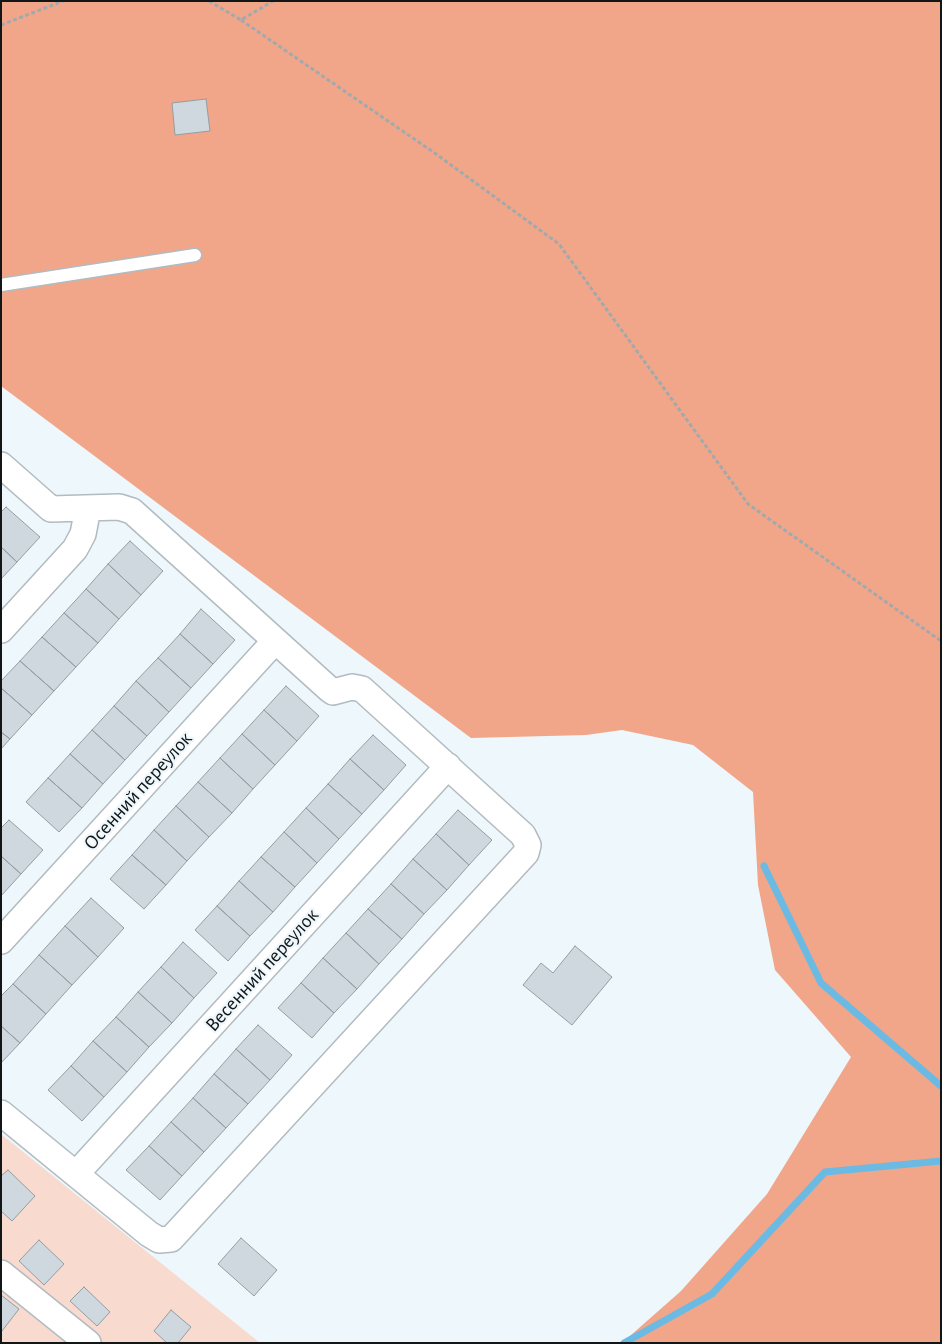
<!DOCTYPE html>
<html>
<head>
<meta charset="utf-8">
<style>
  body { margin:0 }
  #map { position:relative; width:942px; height:1344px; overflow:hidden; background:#edf7fc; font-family:"Alegreya Sans",sans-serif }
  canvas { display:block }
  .frame { position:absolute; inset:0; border:2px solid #121617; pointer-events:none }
</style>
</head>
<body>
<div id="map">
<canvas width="942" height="1344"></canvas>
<div class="frame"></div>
</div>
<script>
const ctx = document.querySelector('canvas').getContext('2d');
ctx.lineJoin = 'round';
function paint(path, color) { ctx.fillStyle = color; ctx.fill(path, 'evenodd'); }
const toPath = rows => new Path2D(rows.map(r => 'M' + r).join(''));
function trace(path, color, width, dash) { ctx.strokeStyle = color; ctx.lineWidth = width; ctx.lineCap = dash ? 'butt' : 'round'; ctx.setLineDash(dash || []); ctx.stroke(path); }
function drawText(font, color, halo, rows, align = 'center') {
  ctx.font = font + ' "Alegreya Sans",sans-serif'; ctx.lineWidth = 4.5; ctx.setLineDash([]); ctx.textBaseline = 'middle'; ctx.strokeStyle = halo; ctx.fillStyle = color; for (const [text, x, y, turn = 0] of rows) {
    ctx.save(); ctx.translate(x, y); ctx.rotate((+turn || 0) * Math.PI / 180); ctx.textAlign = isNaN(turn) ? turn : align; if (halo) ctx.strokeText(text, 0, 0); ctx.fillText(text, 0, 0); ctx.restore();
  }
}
paint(toPath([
  [1,1134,260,1343,1,1343]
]), '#f9dacf');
paint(toPath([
  [1,1,941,1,941,1343,622,1343,681,1291,767,1194,851,1057,775,970,758,885,753,792,693,745,622,730,586,735,471,738,1,386]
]), '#f1a689');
trace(toPath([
  [764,866,821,983,941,1086],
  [624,1343,712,1294,825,1172,941,1161]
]), '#6bbae4', 7);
const building = toPath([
  [206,99,210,131,175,135,172,103,206,99],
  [6,507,40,537,17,562,1,547,1,512,6,507],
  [130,541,163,571,141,595,108,564,130,541],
  [1,547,17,562,1,579,1,547],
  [108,564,141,595,119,619,86,589,108,564],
  [86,589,119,619,98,643,64,613,86,589],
  [201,609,235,640,213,664,180,634,201,609],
  [64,613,98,643,76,667,42,637,64,613],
  [180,634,213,664,191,688,158,658,180,634],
  [42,637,76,667,54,691,20,661,42,637],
  [158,658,191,688,169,712,136,681,158,658],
  [20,661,54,691,32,715,1,688,1,681,20,661],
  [136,681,169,712,147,736,114,706,136,681],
  [286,686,319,716,297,741,264,710,286,686],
  [1,688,32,715,10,739,1,732,1,688],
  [114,706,147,736,125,760,92,730,114,706],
  [264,710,297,741,275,765,242,734,264,710],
  [92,730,125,760,103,784,70,754,92,730],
  [1,732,10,739,1,749,1,732],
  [242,734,275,765,253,789,220,758,242,734],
  [373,735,406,765,384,790,350,759,373,735],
  [70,754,103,784,82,808,48,778,70,754],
  [220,758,253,789,232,813,198,782,220,758],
  [350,759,384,790,362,814,328,784,350,759],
  [48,778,82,808,59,832,26,802,48,778],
  [198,782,232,813,209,837,176,806,198,782],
  [328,784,362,814,339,839,306,808,328,784],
  [176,806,209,837,187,861,154,830,176,806],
  [306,808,339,839,317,863,284,832,306,808],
  [458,810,492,840,469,865,436,834,458,810],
  [9,820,43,850,21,874,1,856,1,828,9,820],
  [154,830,187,861,166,885,132,855,154,830],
  [284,832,317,863,295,887,261,857,284,832],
  [436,834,469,865,447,890,413,859,436,834],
  [132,855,166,885,144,909,110,879,132,855],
  [1,856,21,874,1,896,1,856],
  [261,857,295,887,273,912,239,881,261,857],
  [413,859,447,890,424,914,391,884,413,859],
  [239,881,273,912,250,936,217,906,239,881],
  [391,884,424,914,402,939,368,909,391,884],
  [91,898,124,928,98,957,65,926,91,898],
  [217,906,250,936,228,961,195,930,217,906],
  [368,909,402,939,379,964,346,933,368,909],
  [65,926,98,957,72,985,39,955,65,926],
  [346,933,379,964,357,989,323,958,346,933],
  [183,942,217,973,194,998,161,967,183,942],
  [575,946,612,977,572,1025,523,985,541,963,553,973,575,946],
  [39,955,72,985,46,1014,13,984,39,955],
  [323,958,357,989,334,1013,301,983,323,958],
  [161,967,194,998,172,1023,138,992,161,967],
  [301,983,334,1013,312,1038,278,1008,301,983],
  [13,984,46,1014,20,1043,1,1026,1,996,13,984],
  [138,992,172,1023,149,1047,116,1017,138,992],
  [116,1017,149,1047,127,1072,93,1041,116,1017],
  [258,1025,292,1055,270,1080,236,1049,258,1025],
  [1,1026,20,1043,1,1063,1,1026],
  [93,1041,127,1072,104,1097,71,1066,93,1041],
  [236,1049,270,1080,248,1104,214,1074,236,1049],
  [71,1066,104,1097,82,1121,48,1090,71,1066],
  [214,1074,248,1104,226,1128,193,1098,214,1074],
  [193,1098,226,1128,204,1152,171,1122,193,1098],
  [171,1122,204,1152,182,1176,149,1146,171,1122],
  [149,1146,182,1176,160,1200,126,1170,149,1146],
  [8,1170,35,1196,12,1221,1,1211,1,1176,8,1170],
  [241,1238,277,1270,254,1296,218,1264,241,1238],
  [39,1240,64,1264,44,1285,19,1261,39,1240],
  [84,1287,110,1312,97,1326,70,1301,84,1287],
  [1,1295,19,1309,2,1331,1,1330,1,1295],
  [171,1310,191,1327,178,1343,167,1343,154,1331,171,1310]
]);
paint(building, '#cfd8de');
trace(building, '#949da2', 1);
const service = toPath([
  [1,285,195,255]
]);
const minor = toPath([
  [1,465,51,509,119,507,132,511,329,689,333,692,352,687,362,689,523,835,528,845,526,853,171,1239,159,1240,149,1234,1,1113],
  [1,630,75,549,83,534,88,508],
  [1,941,275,641],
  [76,1174,448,766],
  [1,1273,88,1343]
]);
trace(service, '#b2bbc0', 15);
trace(minor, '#b2bbc0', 28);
trace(toPath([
  [209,1,241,20,273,1],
  [241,20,436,154,559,244,748,504,941,641],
  [1,25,63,1]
]), '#a1a9ac', 3, [4, 2.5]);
trace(service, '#fff', 12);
trace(minor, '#fff', 25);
drawText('20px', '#121617', '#edf7fc', [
  ["Осенний переулок",138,791,-48],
  ["Весенний переулок",262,970,-48]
]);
</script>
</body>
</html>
